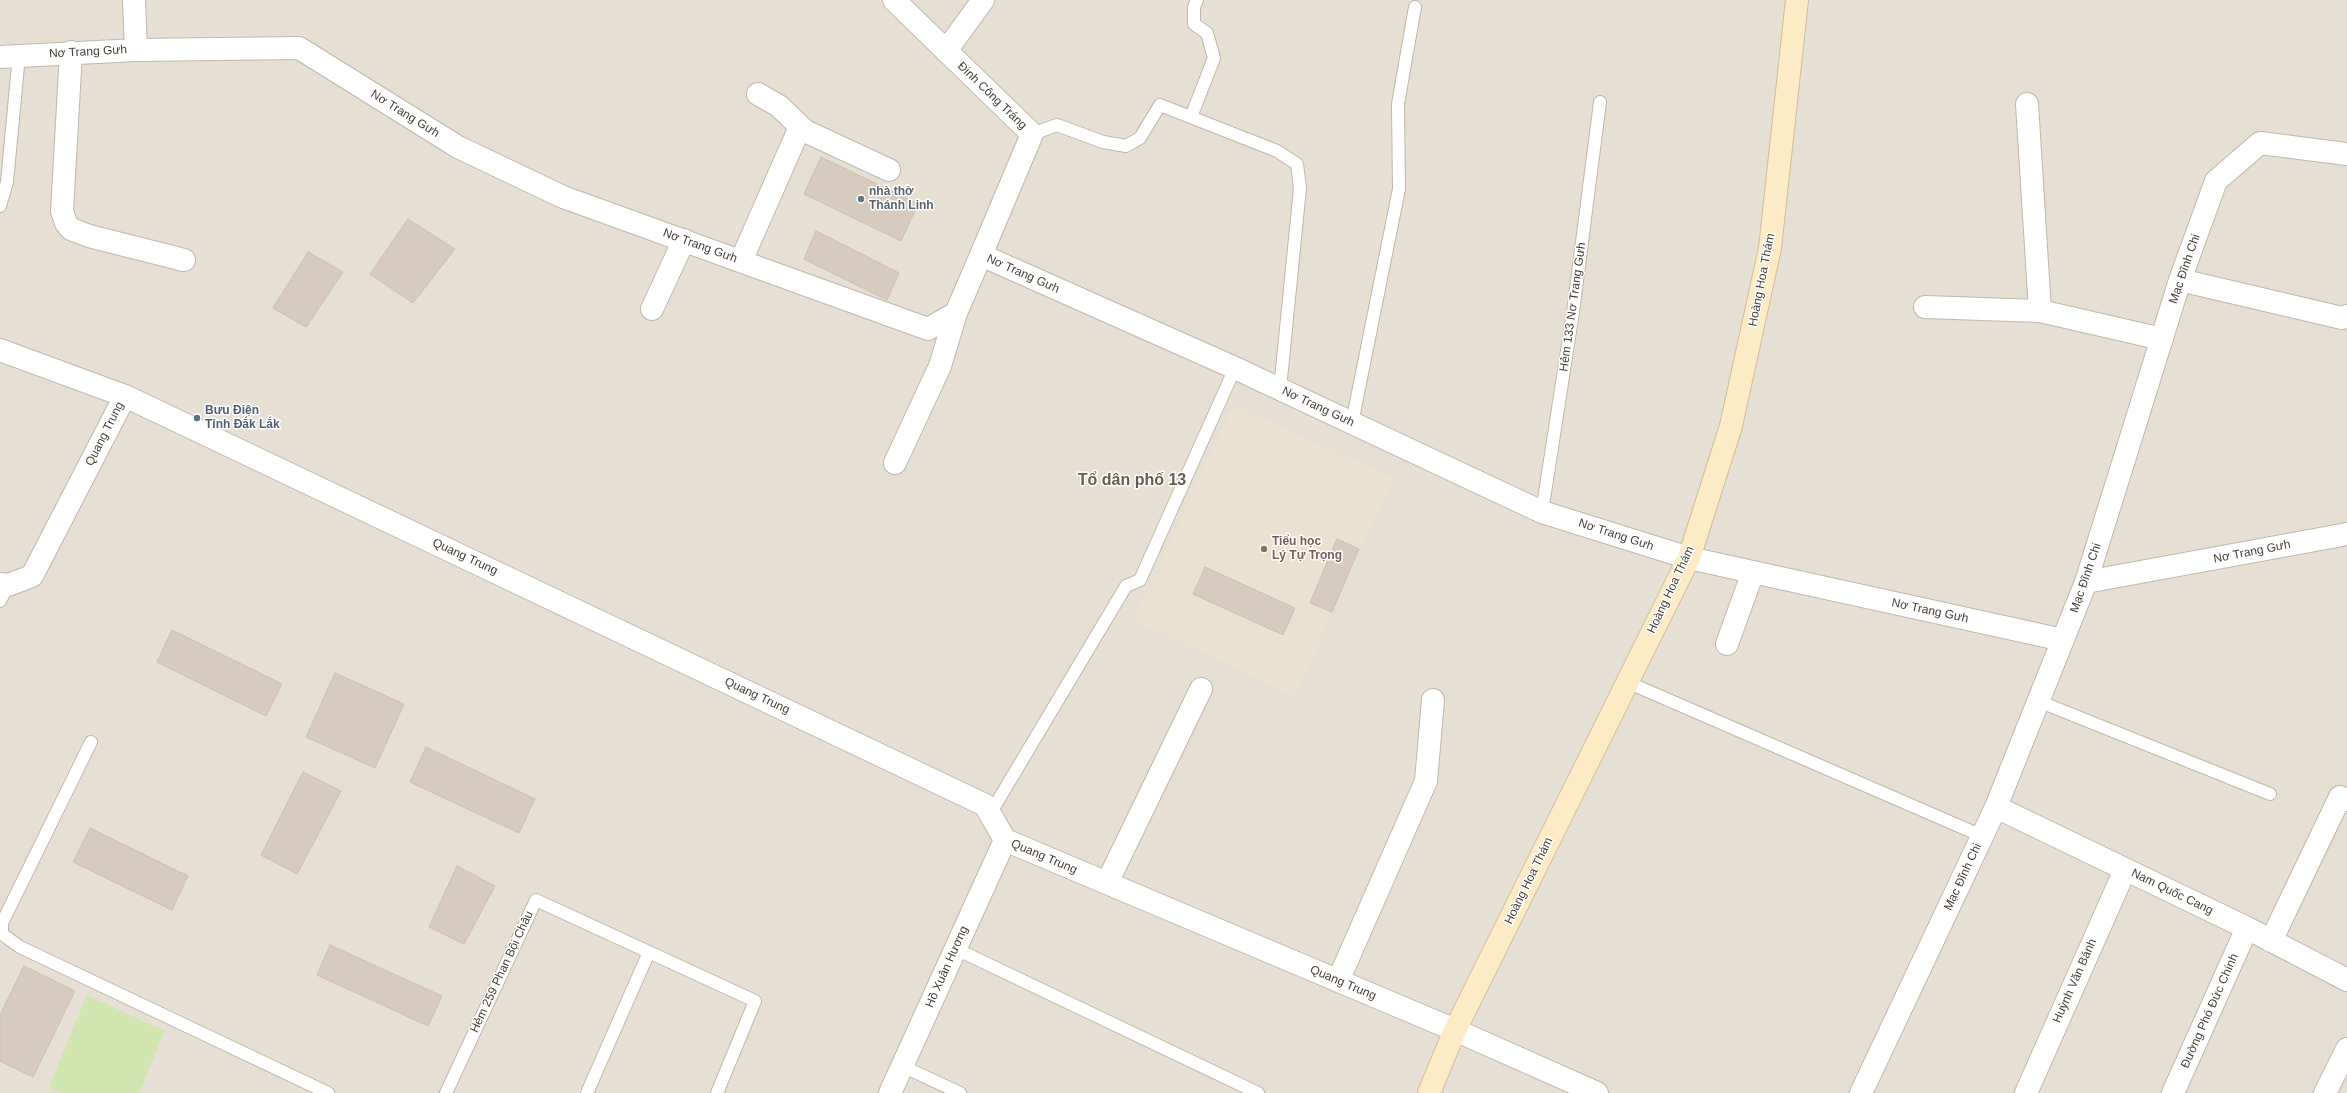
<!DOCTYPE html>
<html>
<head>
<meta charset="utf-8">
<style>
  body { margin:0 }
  canvas { display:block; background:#f2ede5 }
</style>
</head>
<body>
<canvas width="2347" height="1093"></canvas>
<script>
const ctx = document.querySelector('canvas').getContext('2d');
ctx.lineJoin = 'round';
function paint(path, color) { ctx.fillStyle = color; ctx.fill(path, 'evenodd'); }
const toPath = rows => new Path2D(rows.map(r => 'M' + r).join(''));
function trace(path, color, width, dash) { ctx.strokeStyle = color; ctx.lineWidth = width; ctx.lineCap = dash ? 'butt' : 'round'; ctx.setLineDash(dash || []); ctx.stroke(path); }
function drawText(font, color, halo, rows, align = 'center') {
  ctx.font = font + ' Helvetica,sans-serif'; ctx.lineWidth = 3; ctx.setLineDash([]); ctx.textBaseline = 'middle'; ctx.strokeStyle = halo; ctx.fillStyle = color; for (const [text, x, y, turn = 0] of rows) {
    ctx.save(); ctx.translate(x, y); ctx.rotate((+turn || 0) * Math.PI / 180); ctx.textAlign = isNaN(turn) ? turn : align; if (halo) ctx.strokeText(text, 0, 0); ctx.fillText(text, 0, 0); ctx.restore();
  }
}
paint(toPath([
  [0,0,2347,0,2347,1093,0,1093]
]), '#e6dfd4');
paint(toPath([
  [1233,405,1393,478,1295,696,1134,620]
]), '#ebe1d0');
paint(toPath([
  [87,995,165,1031,139,1093,62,1093,49,1087]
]), '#d0e5af');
const building = toPath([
  [821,157,918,204,901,241,804,194,821,157],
  [408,219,455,249,413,303,370,274,408,219],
  [816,231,899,273,887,300,804,259,816,231],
  [308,252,343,272,306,327,273,308,308,252],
  [1337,539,1359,549,1332,612,1310,603,1337,539],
  [1205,567,1295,608,1283,635,1193,594,1205,567],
  [172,630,282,684,266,716,157,662,172,630],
  [335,673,404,704,375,768,306,737,335,673],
  [426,747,535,799,519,833,410,782,426,747],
  [303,772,341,791,297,874,261,855,303,772],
  [90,828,188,876,172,910,73,862,90,828],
  [457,866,495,886,464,944,429,927,457,866],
  [330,945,442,996,428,1026,317,975,330,945],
  [24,966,75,991,33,1077,0,1061,0,1015,24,966]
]);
paint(building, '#d6cbbe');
trace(building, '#cec0af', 1);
const lane = toPath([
  [1191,117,1214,58,1207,33,1194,24,1194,7,1197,0],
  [1032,134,1057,125,1103,142,1126,146,1140,138,1160,105,1277,151,1297,164,1300,188,1280,389],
  [0,206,7,182,19,55],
  [1352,423,1399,189,1398,104,1415,7],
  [1542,512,1573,312,1600,102],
  [0,601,8,585],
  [1627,682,1982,836],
  [2038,701,2270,794],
  [91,742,2,923,2,934,20,947,328,1093],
  [990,814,1126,586,1140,580,1235,368],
  [956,949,1258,1093],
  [902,1066,960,1093],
  [446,1093,536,900,755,1001,717,1093],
  [587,1093,649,952]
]);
const street = toPath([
  [134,0,136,50],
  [894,0,1032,134,981,255],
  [946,51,983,0],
  [71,52,62,211,66,223,71,229,89,236,184,260],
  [0,57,136,50,299,48,458,147,563,197,928,329,956,313,981,255,1235,368,1542,512,1689,558,2063,640],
  [758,94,779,106,805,131,889,170],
  [2027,104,2040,311],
  [741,261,800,127],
  [2180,280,2342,318,2347,316],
  [1925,307,2040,311,2162,339],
  [652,309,684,240],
  [0,350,125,396],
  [895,463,940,366,956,313],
  [2086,582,2347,534],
  [0,584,8,585,32,576,125,396,985,805,1005,840,1455,1030,1597,1093],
  [1727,644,1753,572],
  [1996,807,2247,928,2347,980],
  [1107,883,1201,689],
  [2271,941,2340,797,2347,800],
  [1338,981,1426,781,1433,700],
  [890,1093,1005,840],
  [1861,1093,1996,807,2086,582,2180,280,2216,181,2260,143,2347,154],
  [2026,1093,2125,870],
  [2173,1093,2247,928],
  [2325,1093,2347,1049]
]);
const secondary = toPath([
  [1429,1093,1455,1030,1689,558,1731,426,1770,248,1797,0]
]);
trace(lane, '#c0b7ab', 14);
trace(street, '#c0b7ab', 24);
trace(secondary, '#d1bd97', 24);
trace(lane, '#fff', 12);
trace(street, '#fff', 22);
trace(secondary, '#fcebc5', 22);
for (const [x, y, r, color] of [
  [861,199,4,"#6b7280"],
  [197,418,4,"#5c6f8a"],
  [1264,549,4,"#8d6e63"]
]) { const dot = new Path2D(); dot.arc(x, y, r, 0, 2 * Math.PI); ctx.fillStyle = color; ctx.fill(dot); trace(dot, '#fff', 1.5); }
drawText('12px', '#443d35', '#fff', [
  ["Nơ Trang Gưh",88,52,-3],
  ["Đinh Công Tráng",992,96,44],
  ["Nơ Trang Gưh",405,114,32],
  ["Nơ Trang Gưh",700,246,20],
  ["Mạc Đĩnh Chi",2185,269,-71],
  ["Nơ Trang Gưh",1023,274,24],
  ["Hoàng Hoa Thám",1762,280,-79],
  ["Hẻm 133 Nơ Trang Gưh",1573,307,-82],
  ["Nơ Trang Gưh",1318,407,25],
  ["Quang Trung",105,434,-63],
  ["Nơ Trang Gưh",1616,535,18],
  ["Nơ Trang Gưh",2252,552,-11],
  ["Quang Trung",465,557,25],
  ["Mạc Đĩnh Chi",2086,578,-71],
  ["Hoàng Hoa Thám",1671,590,-65],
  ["Nơ Trang Gưh",1930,611,12],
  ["Quang Trung",757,696,25],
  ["Quang Trung",1044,857,23],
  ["Mạc Đĩnh Chi",1963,877,-65],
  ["Hoàng Hoa Thám",1529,881,-64],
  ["Nam Quốc Cang",2172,892,26],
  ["Hồ Xuân Hương",947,967,-66],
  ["Hẻm 259 Phan Bội Châu",502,972,-65],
  ["Huỳnh Văn Bánh",2075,981,-66],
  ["Quang Trung",1343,983,23],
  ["Đường Phó Đức Chính",2210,1011,-66]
]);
drawText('bold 12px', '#5b616d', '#fff', [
  ["nhà thờ",869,192],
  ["Thánh Linh",869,206]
], 'left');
drawText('bold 12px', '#4e5e75', '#fff', [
  ["Bưu Điện",205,411],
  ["Tỉnh Đắk Lắk",205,425]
], 'left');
drawText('bold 12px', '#785e54', '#fff', [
  ["Tiểu học",1272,542],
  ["Lý Tự Trọng",1272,556]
], 'left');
drawText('bold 16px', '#675b4d', '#fff', [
  ["Tổ dân phố 13",1132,481]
]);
</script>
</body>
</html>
